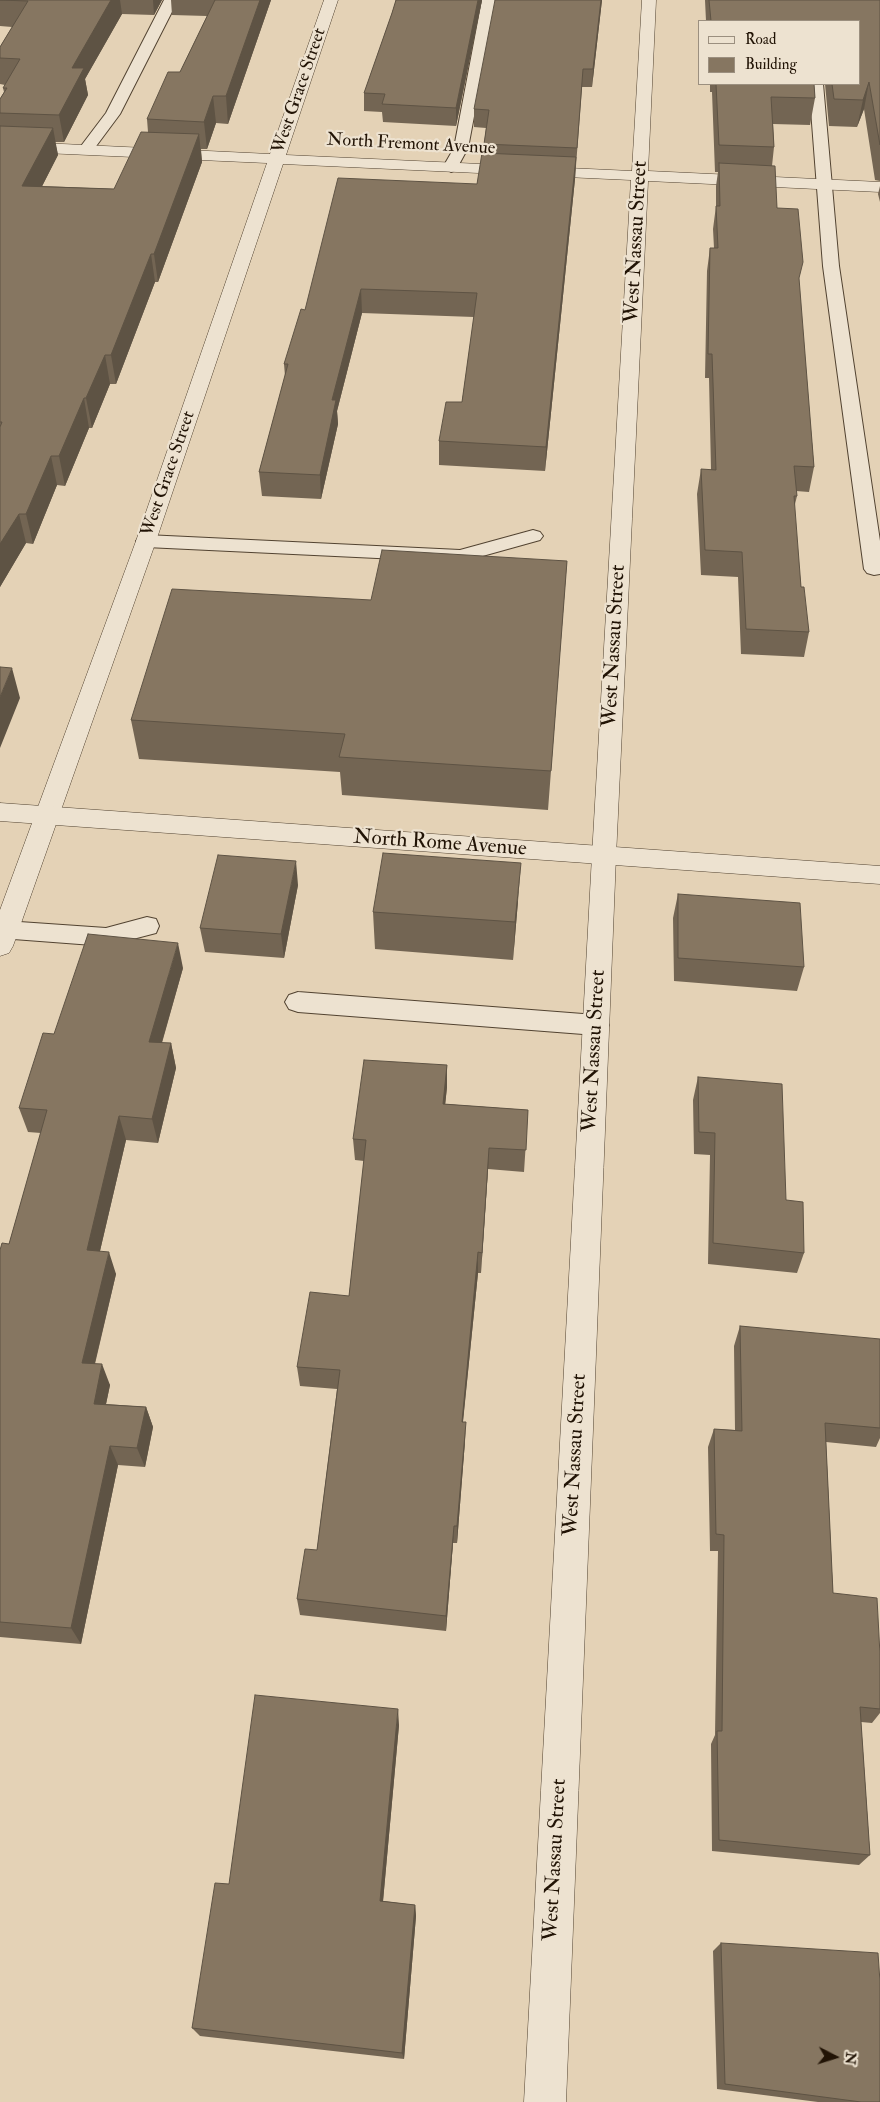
<!DOCTYPE html>
<html>
<head>
<meta charset="utf-8">
<style>
  body { margin:0 }
  #map { position:relative; width:880px; height:2102px; overflow:hidden; background:#e4d2b6; font-family:"IM FELL Double Pica",serif }
  canvas { display:block }
  .legend { position:absolute; left:698px; top:20px; width:162px; height:65px; box-sizing:border-box; background:#ede2d0; border:1px solid #9b8f7f; margin:0; padding:6px 9px; list-style:none; font-size:15px; color:#211305 }
  .legend li { display:flex; align-items:center; gap:10px; height:25px }
  .legend b { width:25px; border:1px solid #9b8f7f }
  .north { position:absolute; left:810px; top:2032px; width:50px; height:50px; -webkit-text-stroke:4px #ede2d0; paint-order:stroke; rotate:95deg; font-size:14px; font-weight:700; line-height:20px; text-align:center; color:#211305 }
  .north::after { content:''; display:block; margin:auto; width:18px; height:22px; background:#211305; clip-path:polygon(50% 0,100% 100%,50% 72%,0 100%) }
</style>
</head>
<body>
<div id="map">
<canvas width="880" height="2102"></canvas>
<ul class="legend">
<li><b style="height:6px;background:#ede2d0"></b>Road</li>
<li><b style="height:14px;background:#867661"></b>Building</li>
</ul>
<div class="north">N</div>
</div>
<script>
const ctx = document.querySelector('canvas').getContext('2d');
ctx.lineJoin = 'round';
const toPath = rows => new Path2D(rows.map(r => 'M' + r).join(''));
function trace(path, color, width, dash) { ctx.strokeStyle = color; ctx.lineWidth = width; ctx.lineCap = dash ? 'butt' : 'round'; ctx.setLineDash(dash || []); ctx.stroke(path); }
function paint(path, color) { ctx.fillStyle = color; ctx.fill(path, 'evenodd'); }
function drawText(font, color, halo, rows, align = 'center') {
  ctx.font = font + ' "IM FELL Double Pica",serif'; ctx.lineWidth = 4.5; ctx.setLineDash([]); ctx.textBaseline = 'middle'; ctx.strokeStyle = halo; ctx.fillStyle = color; for (const [text, x, y, turn = 0] of rows) {
    ctx.save(); ctx.translate(x, y); ctx.rotate((+turn || 0) * Math.PI / 180); ctx.textAlign = isNaN(turn) ? turn : align; if (halo) ctx.strokeText(text, 0, 0); ctx.fillText(text, 0, 0); ctx.restore();
  }
}
const service = toPath([
  [164,0,178,0,120,114,91,153,81,153,78,150,106,113,164,0],
  [482,0,496,0,468,148,456,170,451,172,443,167,454,148,482,0],
  [809,84,823,84,839,266,880,541,880,574,874,575,867,573,864,569,823,266,809,84],
  [533,530,540,532,543,536,540,540,461,562,146,547,139,545,136,541,139,537,146,535,460,550,533,530],
  [147,917,156,919,159,926,156,933,106,946,0,938,0,922,5,921,106,928,147,917],
  [298,992,596,1015,605,1018,609,1025,605,1032,596,1035,298,1012,289,1009,285,1002,289,995,298,992]
]);
const minor = toPath([
  [324,0,338,0,286,155,632,171,642,0,656,0,648,171,880,182,880,192,648,181,616,856,566,2102,524,2102,592,856,631,180,283,164,156,541,13,946,9,953,0,956,0,910,136,541,267,163,0,151,0,141,270,154,324,0]
]);
const tertiary = toPath([
  [0,803,880,866,880,884,0,821,0,803]
]);
trace(service, '#524331', 2);
trace(minor, '#524331', 1);
trace(tertiary, '#524331', 1);
paint(service, '#ede2d0');
paint(minor, '#ede2d0');
paint(tertiary, '#ede2d0');
paint(toPath([
  [0,0,162,0,154,15,122,14,85,79,88,95,64,142,55,142,58,155,42,186,114,189,148,132,147,119,180,72,207,16,172,15,171,0,271,0,228,124,216,123,207,149,201,149,202,162,158,282,155,282,116,384,110,384,92,428,89,428,65,486,57,485,33,544,26,543,0,587,0,99,4,92,3,88,5,85,0,84,0,47,12,27,0,26],
  [396,0,482,0,456,126,383,122,382,112,364,111,364,93,392,13],
  [602,0,592,87,582,87,575,179,545,471,439,465,439,441,462,402,474,317,362,313,337,411,338,424,321,499,262,496,259,472,285,376,284,364,305,310,477,184,484,153,484,144,486,128,474,127,474,109],
  [705,0,880,0,880,181,875,180,864,109,857,127,829,126,825,84,824,84,859,84,859,21,706,21],
  [710,84,814,84,815,98,810,125,773,124,774,147,772,166,777,208,799,283,814,467,809,492,796,491,797,496,794,508,801,587,809,632,804,657,741,654,738,577,701,575,697,494,701,469,711,470,709,378,705,378,707,271,710,248,714,248,713,229,716,206,716,186,718,172,715,172,712,92,710,92],
  [880,186,880,202,878,194],
  [567,561,548,810,342,795,340,772,139,759,131,720,371,600],
  [298,885,284,958,205,952,200,928],
  [678,894,804,967,797,991,674,981,673,918],
  [518,901,513,960,375,949,373,912],
  [183,968,162,1043,171,1043,176,1068,158,1143,126,1140,100,1251,116,1274,95,1364,110,1385,106,1404,146,1407,153,1427,145,1467,118,1465,81,1644,0,1637,0,1250,9,1244,41,1133,28,1132,19,1108,54,1034],
  [447,1065,447,1087,445,1104,528,1110,524,1172,488,1169,481,1273,478,1273,463,1422,465,1441,457,1543,453,1543,446,1631,300,1615,297,1599,317,1550,337,1389,300,1386,297,1367,349,1296,364,1161,355,1160,353,1139],
  [698,1077,786,1200,804,1253,797,1273,708,1264,710,1155,694,1154,693,1100],
  [740,1326,880,1344,880,1438,876,1447,826,1442,833,1593,880,1655,880,1713,872,1723,861,1722,870,1855,859,1865,712,1851,711,1744,715,1735,718,1551,710,1551,708,1447,714,1429,735,1430,734,1346],
  [399,1725,383,1901,415,1905,416,1916,404,2059,200,2036,192,2028,229,1884],
  [721,1943,880,2102,818,2102,717,2089,713,1951]
]), '#736553');
paint(toPath([
  [111,0,120,0,122,14,85,79,88,95,64,142,59,115,72,68],
  [153,0,162,0,154,15],
  [260,0,271,0,228,124,226,96],
  [478,0,482,0,456,126,456,108],
  [601,0,602,0,592,87,593,69],
  [869,82,864,109,857,127,863,100],
  [213,96,216,123,207,149,204,122],
  [53,128,58,155,28,214,22,186],
  [199,134,202,162,158,282,154,254],
  [576,157,575,179,545,471,546,447],
  [151,254,155,282,116,384,111,355],
  [361,289,362,313,337,411,338,424,321,499,320,475,332,400],
  [105,355,110,384,92,428,86,398],
  [84,398,89,428,65,486,59,456],
  [51,456,57,485,33,544,26,514],
  [19,514,26,543,0,587,0,544],
  [12,668,20,698,0,748,0,697],
  [296,861,298,885,284,958,281,934],
  [521,863,518,901,513,960,515,922],
  [178,943,183,968,155,1066,149,1042],
  [171,1043,176,1068,158,1143,152,1119],
  [447,1065,447,1087,443,1126,443,1104],
  [119,1116,126,1140,95,1272,87,1250],
  [489,1148,488,1169,481,1273,482,1253],
  [109,1252,116,1274,90,1383,82,1363],
  [478,1252,478,1273,461,1440,462,1422],
  [102,1364,110,1385,102,1423,94,1404],
  [146,1407,153,1427,145,1467,137,1448],
  [466,1422,465,1441,457,1543,457,1526],
  [110,1446,118,1465,81,1644,71,1628],
  [454,1526,453,1543,446,1631,446,1616],
  [398,1709,399,1725,382,1912,380,1901],
  [415,1905,416,1916,404,2059,402,2053]
]), '#5e5344');
const building = toPath([
  [0,0,111,0,72,68,84,68,59,115,0,113,0,99,7,88,3,88,20,59,0,58,0,47,28,1,0,0],
  [215,0,260,0,226,96,213,96,204,122,147,119,168,72,180,72,215,0],
  [396,0,478,0,456,108,382,104,385,94,364,93,392,13,396,0],
  [495,0,601,0,593,69,583,69,577,148,484,144,489,110,474,109,495,0],
  [709,0,880,0,880,145,869,82,863,100,834,99,832,84,859,84,859,21,711,21,709,0],
  [716,84,814,84,815,98,771,97,774,147,719,145,716,84],
  [0,126,53,128,22,186,114,189,141,132,199,134,154,254,151,254,111,355,105,355,86,398,84,398,59,456,51,456,26,514,19,514,0,544,0,427,2,422,0,422,0,126],
  [482,153,576,157,546,447,439,441,446,402,462,402,477,293,361,289,332,400,336,400,320,475,259,472,288,364,284,364,301,309,305,310,338,178,477,184,482,153],
  [719,163,775,166,777,208,798,209,803,262,799,278,814,467,794,466,797,496,794,496,801,587,804,587,809,632,746,629,742,552,705,550,701,469,716,470,712,354,708,354,710,248,718,248,716,206,720,206,719,163],
  [382,550,567,561,551,771,339,757,345,734,131,720,172,589,371,600,382,550],
  [0,667,12,668,0,697,0,667],
  [383,853,521,863,515,922,373,912,383,853],
  [218,855,296,861,281,934,200,928,218,855],
  [678,894,800,903,804,967,678,958,678,894],
  [88,934,178,943,149,1042,171,1043,152,1119,119,1116,87,1250,109,1252,82,1363,102,1364,94,1404,146,1407,137,1448,110,1446,71,1628,0,1622,0,1250,2,1243,9,1244,47,1110,19,1108,43,1033,54,1034,88,934],
  [364,1060,447,1065,443,1104,528,1110,526,1150,489,1148,482,1253,478,1252,462,1422,466,1422,457,1526,454,1526,446,1616,297,1599,305,1549,317,1550,340,1370,297,1367,310,1292,349,1296,366,1140,353,1139,364,1060],
  [698,1077,782,1084,786,1200,803,1202,804,1253,713,1243,715,1133,699,1132,698,1077],
  [740,1326,880,1339,880,1428,825,1423,833,1593,877,1598,880,1655,880,1709,860,1707,870,1855,719,1840,717,1731,722,1731,724,1535,716,1534,714,1429,742,1431,740,1326],
  [255,1695,398,1709,380,1901,415,1905,402,2053,192,2028,215,1883,229,1884,255,1695],
  [721,1943,878,1953,880,1982,880,2102,861,2102,725,2084,721,1943]
]);
paint(building, '#867661');
trace(building, '#5e5344', 1);
drawText('18px', '#211305', '#ede2d0', [
  ["West Grace Street",300,91,-71],
  ["North Fremont Avenue",411,145,3],
  ["West Grace Street",169,474,-71]
]);
drawText('21px', '#211305', '#ede2d0', [
  ["West Nassau Street",637,242,-87],
  ["West Nassau Street",615,646,-87],
  ["North Rome Avenue",440,844,4],
  ["West Nassau Street",595,1051,-87],
  ["West Nassau Street",576,1455,-87],
  ["West Nassau Street",556,1860,-87]
]);
</script>
</body>
</html>
